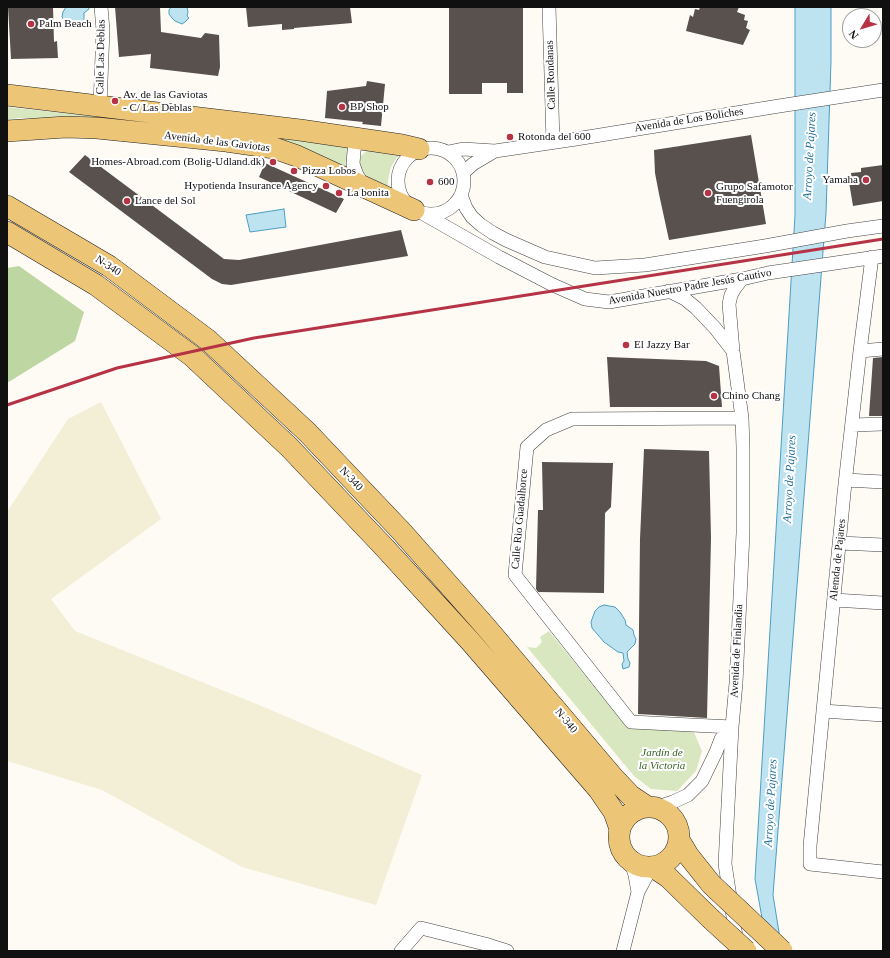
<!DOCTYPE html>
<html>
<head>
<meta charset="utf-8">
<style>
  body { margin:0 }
  #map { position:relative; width:890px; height:958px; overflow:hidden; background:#fefbf5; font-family:"Times New Roman",serif }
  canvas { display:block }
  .frame { position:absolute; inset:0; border:8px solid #101010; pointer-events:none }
  .north { position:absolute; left:842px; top:8px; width:40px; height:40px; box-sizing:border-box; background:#fff; border:1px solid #9f9f9f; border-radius:50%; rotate:232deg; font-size:11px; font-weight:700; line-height:16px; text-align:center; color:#101010 }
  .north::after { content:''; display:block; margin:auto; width:14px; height:18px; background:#b63346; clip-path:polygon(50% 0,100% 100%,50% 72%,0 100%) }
</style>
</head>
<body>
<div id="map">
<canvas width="890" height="958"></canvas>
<div class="frame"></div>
<div class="north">N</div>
</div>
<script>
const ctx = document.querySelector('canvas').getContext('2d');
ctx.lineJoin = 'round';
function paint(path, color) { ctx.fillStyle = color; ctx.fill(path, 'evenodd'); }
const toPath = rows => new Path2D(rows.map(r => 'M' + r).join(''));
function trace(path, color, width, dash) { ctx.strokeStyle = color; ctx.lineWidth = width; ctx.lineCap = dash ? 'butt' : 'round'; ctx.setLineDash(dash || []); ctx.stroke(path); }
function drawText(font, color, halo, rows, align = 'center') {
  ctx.font = font + ' "Times New Roman",serif'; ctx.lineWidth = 4; ctx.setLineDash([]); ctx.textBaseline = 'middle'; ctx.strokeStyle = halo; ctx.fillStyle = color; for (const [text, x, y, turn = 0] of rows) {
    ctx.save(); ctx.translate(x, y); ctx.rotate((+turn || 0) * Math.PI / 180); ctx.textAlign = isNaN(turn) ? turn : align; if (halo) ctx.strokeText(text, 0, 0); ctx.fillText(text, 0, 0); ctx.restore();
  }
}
paint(toPath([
  [101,402,161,519,51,599,75,631,264,707,422,775,376,905,242,867,102,790,7,761,7,512,68,419]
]), '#f3eed6');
paint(toPath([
  [7,107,303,139,349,147,347,156,347,165,350,175,306,152,83,119,19,118,7,120],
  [370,149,401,151,391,167,388,180,388,186,369,178,364,174,361,168,359,162,361,156,366,151],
  [549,631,626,726,693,730,702,751,696,771,677,791,651,789,634,776,527,647,536,648,542,642,540,637]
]), '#d8e7c0');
paint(toPath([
  [19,266,84,312,75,341,7,383,7,268]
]), '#bed6a1');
const water = toPath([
  [66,7,89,7,89,9,84,13,84,21,81,23,78,28,64,20,62,17,63,12,66,7],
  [171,7,187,7,188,12,187,16,189,18,185,22,182,24,175,21,172,18,169,14,169,10,171,7],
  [795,7,831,7,831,61,826,213,773,895,782,951,768,951,755,879,795,215,795,7],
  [284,209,286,227,250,232,246,215,284,209],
  [604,605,615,607,620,612,625,620,626,625,633,630,634,635,636,639,635,644,627,652,628,659,630,663,629,667,623,669,622,664,624,661,623,653,618,652,604,642,592,628,591,622,595,611,599,607,604,605]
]);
paint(water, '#bde3f1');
trace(water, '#4b9ec2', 1);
paint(toPath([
  [8,7,53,7,54,42,57,41,58,58,11,59],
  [115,7,160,7,161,32,201,38,205,33,219,35,220,67,218,76,150,68,151,54,119,57],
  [246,7,350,7,352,23,294,28,294,29,282,30,282,24,248,27],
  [449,7,523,7,523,93,507,93,507,83,482,83,482,94,449,94],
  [700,7,739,7,737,12,745,15,744,20,748,21,746,28,750,30,743,45,686,31,690,15,693,17,695,9,699,10],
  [367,81,385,84,381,126,362,124,363,122,325,118,327,91,366,86],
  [751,135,766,224,669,240,659,194,655,173,654,150],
  [85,155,224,259,239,260,401,230,408,256,231,285,222,284,212,279,69,172],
  [265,163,344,199,336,213,259,177],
  [883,165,883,201,853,206,849,182,852,182,851,173,861,172,861,168],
  [607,357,706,361,719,366,722,407,610,407],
  [883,357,883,416,869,416,873,358],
  [644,449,709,451,711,538,707,718,638,714,640,539],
  [542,462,613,463,611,507,605,513,604,593,538,592,536,589,538,510,543,510]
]), '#58514e');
const minor = toPath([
  [549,7,553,142],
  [100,106,103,30,101,7],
  [356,139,354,151,353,164,357,175,364,186],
  '398 181a33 33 0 1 1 66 0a33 33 0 1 1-66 0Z',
  [448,152,463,149,495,151,576,139,779,106,883,90],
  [463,173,473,164,495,151],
  [461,195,466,208,472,217,481,225,493,233,506,240,545,257,595,268,645,265,765,246,847,231,883,226],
  [422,213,499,257,553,285,585,299,609,302,742,279,768,273,883,256],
  [872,257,860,351,844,493,810,846,810,864,883,872],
  [669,291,685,299,696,308,715,328,733,351],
  [860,351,883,349],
  [852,425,883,424],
  [846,480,883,482],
  [840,543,883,545],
  [834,600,883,603],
  [823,711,883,715],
  [732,727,631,722,515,575,527,447,546,430,572,419,742,418],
  [658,807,673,802,688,795,702,781,716,752,721,739,732,727],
  [630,859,635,875,638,892],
  [737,943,725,864,732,727,736,683,743,533,743,447,742,418,733,351,729,304,731,295,735,288,742,279],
  [401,951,421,928,485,944,507,951],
  [623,951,638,892,646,877,653,867]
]);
const primary = toPath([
  [7,95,300,130,402,145,419,149],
  [7,131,66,127,97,128,226,141,274,148,297,156,414,210],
  [7,206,109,266,208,340,307,432,402,532,486,627,613,777,631,796,646,806],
  [7,232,96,285,192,356,289,447,384,547,470,641,599,790,614,812,620,829],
  '619 837a30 30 0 1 1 60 0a30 30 0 1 1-60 0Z',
  [679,840,688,855,711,884],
  [653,867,668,877,710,918]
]);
trace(minor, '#434343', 14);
trace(primary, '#212121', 22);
trace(minor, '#fff', 13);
trace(primary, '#edc576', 21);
trace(toPath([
  [7,405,117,368,254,338,883,239]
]), '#b63346', 3);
const primaryBridge = toPath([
  [711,884,782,951],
  [710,918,746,951]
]);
trace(primaryBridge, '#212121', 22, []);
trace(primaryBridge, '#edc576', 21);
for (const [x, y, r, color] of [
  [31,24,4,"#b63346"],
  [115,101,4,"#b63346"],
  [342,107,4,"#b63346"],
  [510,137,4,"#b63346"],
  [273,162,4,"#b63346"],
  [294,171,4,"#b63346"],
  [866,180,4,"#b63346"],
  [430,182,4,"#b63346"],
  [326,186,4,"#b63346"],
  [339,193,4,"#b63346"],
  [708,193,4,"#b63346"],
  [127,201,4,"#b63346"],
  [626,345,4,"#b63346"],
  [714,396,4,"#b63346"]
]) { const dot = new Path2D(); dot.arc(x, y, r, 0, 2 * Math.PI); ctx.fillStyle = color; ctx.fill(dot); trace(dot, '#fff', 1.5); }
drawText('11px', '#101010', '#fff', [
  ["Palm Beach",39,24],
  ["Av. de las Gaviotas",123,95],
  ["- C/ Las Deblas",123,108],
  ["BP Shop",350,107],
  ["Rotonda del 600",518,137],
  ["Homes-Abroad.com (Bolig-Udland.dk)",265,162,"right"],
  ["Pizza Lobos",302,171],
  ["Yamaha",858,180,"right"],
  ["600",438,182],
  ["Hypotienda Insurance Agency",318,186,"right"],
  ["Grupo Safamotor",716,187],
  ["Fuengirola",716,200],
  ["La bonita",347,193],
  ["Lance del Sol",135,201],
  ["El Jazzy Bar",634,345],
  ["Chino Chang",722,396]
], 'left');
drawText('11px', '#101010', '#fff', [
  ["Calle Las Deblas",101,57,-89],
  ["Calle Rondanas",551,75,-92],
  ["Avenida de Los Boliches",689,120,-9],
  ["Avenida de las Gaviotas",217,142,7],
  ["N-340",108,266,33],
  ["Avenida Nuestro Padre Jesús Cautivo",690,287,-10],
  ["N-340",351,479,47],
  ["Calle Rio Guadalhorce",520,519,-85],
  ["Alemda de Pajares",838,560,-84],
  ["Avenida de Finlandia",737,651,-87],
  ["N-340",566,721,50]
]);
drawText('italic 11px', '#386425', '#fff', [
  ["Jardín de",662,753],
  ["la Victoria",662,766]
]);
drawText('italic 12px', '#237199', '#fff', [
  ["Arroyo de Pajares",810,156,-87],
  ["Arroyo de Pajares",790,479,-87],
  ["Arroyo de Pajares",771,803,-87]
]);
</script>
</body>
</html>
